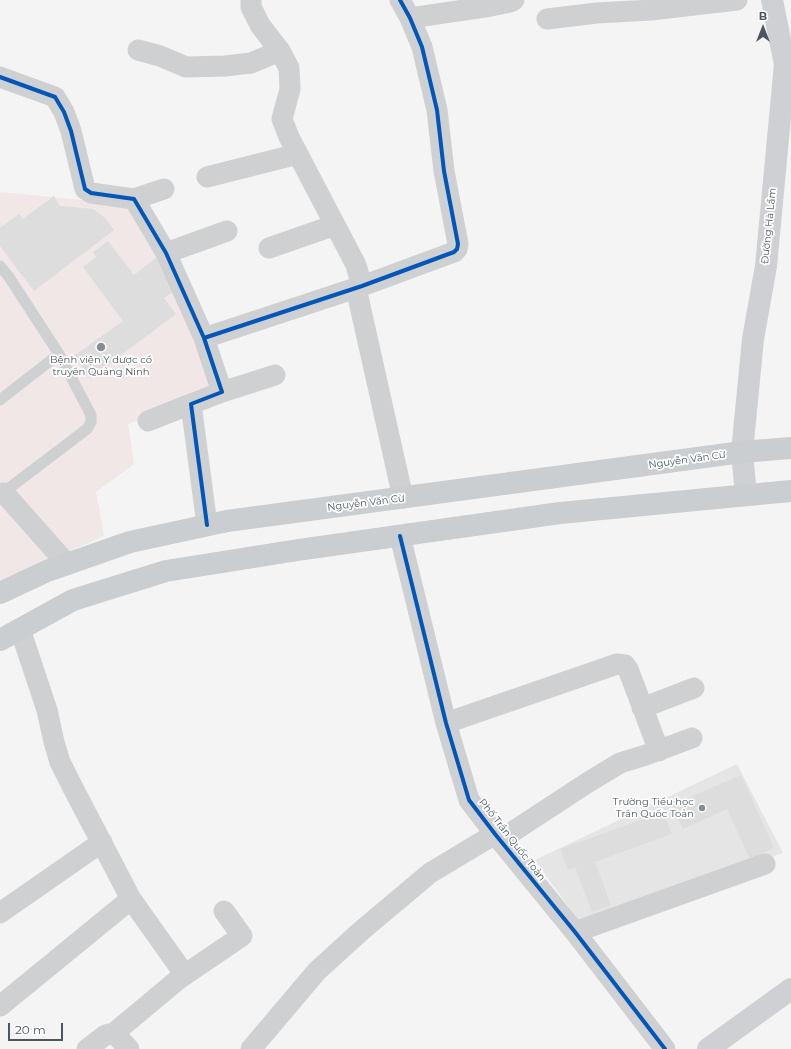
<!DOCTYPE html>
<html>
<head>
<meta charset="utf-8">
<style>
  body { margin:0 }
  #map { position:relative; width:791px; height:1049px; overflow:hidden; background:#f4f4f4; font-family:Montserrat,sans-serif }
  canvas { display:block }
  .north { position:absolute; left:743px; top:8px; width:40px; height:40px; -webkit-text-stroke:3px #fff; paint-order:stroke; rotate:0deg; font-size:11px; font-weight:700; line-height:16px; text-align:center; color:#4a5661 }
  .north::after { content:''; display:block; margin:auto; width:14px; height:18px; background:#4a5661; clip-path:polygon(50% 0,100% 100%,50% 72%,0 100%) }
  .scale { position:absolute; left:8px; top:1023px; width:55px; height:18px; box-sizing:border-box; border:2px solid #4a5661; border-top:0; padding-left:5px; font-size:12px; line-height:14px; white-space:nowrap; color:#4a5661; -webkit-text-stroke:3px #fff; paint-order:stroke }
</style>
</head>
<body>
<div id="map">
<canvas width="791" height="1049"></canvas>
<div class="north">B</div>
<div class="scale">20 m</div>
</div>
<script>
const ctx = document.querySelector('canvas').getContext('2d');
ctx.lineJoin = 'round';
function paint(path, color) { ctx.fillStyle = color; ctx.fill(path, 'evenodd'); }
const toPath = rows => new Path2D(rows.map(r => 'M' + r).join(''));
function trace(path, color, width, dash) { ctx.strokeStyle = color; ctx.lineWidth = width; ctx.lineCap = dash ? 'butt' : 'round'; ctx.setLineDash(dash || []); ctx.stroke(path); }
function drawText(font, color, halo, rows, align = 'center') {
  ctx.font = font + ' Montserrat,sans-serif'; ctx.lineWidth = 3.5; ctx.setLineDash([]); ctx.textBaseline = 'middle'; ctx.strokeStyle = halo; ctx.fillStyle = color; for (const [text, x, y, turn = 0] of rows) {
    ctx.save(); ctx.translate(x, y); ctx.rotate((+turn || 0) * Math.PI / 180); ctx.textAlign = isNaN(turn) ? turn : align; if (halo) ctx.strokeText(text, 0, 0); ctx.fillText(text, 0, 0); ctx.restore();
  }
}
paint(toPath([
  [737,764,783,853,581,924,535,860]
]), '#e6e5e6');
paint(toPath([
  [0,192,133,205,218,391,128,424,134,464,96,492,104,536,0,582]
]), '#f1e7e6');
paint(toPath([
  [54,196,60,206,93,209,105,218,114,230,34,291,0,246,0,228,19,214,23,219],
  [108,241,134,275,157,257,179,287,164,298,176,314,90,378,74,356,123,321,83,267,96,257,93,252],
  [741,775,774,848,750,859,727,809,683,829,672,805],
  [663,812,672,834,595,862,611,905,592,912,575,867,568,870,560,849]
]), '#ddddde');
trace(toPath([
  [0,266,9,277,59,354,91,415,91,422,87,429,0,495],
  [0,400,59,354]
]), '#ced0d2', 11);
trace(toPath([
  [251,0,251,7,260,25,280,51,289,68,290,89,282,119,289,137,356,265,362,286],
  [410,18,491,6,510,2,514,0],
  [547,19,597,13,651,10,737,0],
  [138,50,160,56,186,67,225,66,251,63,280,51],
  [0,77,55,97,64,112,71,131,85,189,91,193,134,199,166,253,204,338,222,392,191,404,207,525],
  [207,177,298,154],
  [134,199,164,189],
  [269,248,335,225],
  [166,253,227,231],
  [356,288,403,498],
  [204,338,362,286,454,252,457,249,458,244,444,171,437,110,422,47,410,18,400,0],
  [222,392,275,375],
  [148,421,191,404],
  [4,493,67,564],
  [400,536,446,723,469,800,495,834,575,932,665,1049],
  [20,629,47,710,54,742,60,762,72,786,131,899,185,975],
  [642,708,694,688],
  [446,723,617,664,625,665,628,669,659,751],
  [500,840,587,783,620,763,646,755,692,738],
  [0,913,102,842],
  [575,932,765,864],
  [0,1006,131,899],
  [114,1033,180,978,242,936,224,911],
  [87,1049,104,1036,109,1034,114,1033,129,1049],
  [251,1049,317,971,361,931,430,873,495,834]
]), '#ced0d2', 21);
trace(toPath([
  [746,495,742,452,753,339,766,266,785,64,772,0],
  [708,1049,791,989]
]), '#ced0d4', 22);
trace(toPath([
  [0,593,47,571,130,542,227,521,742,452,791,448],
  [0,640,73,600,166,571,298,550,560,513,791,491]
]), '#caced1', 22);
trace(toPath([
  [0,77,55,97,64,112,71,131,85,189,91,193,134,199,166,253,204,338,222,392,191,404,207,525],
  [204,338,362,286,454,252,457,249,458,244,444,171,437,110,422,47,410,18,400,0],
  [400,536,446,723,469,800,495,834,575,932,665,1049]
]), '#0057b8', 4);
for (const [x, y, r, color] of [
  [101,347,5,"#868d94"],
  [702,808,4,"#868d94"]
]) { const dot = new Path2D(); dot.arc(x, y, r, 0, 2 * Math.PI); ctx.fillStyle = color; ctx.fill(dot); trace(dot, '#fff', 1.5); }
drawText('10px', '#4a5661', '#fff', [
  ["Đường Hà Lầm",769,226,-84],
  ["Nguyễn Văn Cừ",687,460,-8],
  ["Nguyễn Văn Cừ",366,503,-7],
  ["Phố Trần Quốc Toản",512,840,52]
]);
drawText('10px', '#4a5661', '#fff', [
  ["Bệnh viện Y dược cổ",101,360],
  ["truyền Quảng Ninh",101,372],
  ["Trường Tiểu học",694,802,"right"],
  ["Trần Quốc Toản",694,814,"right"]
]);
</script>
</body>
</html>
